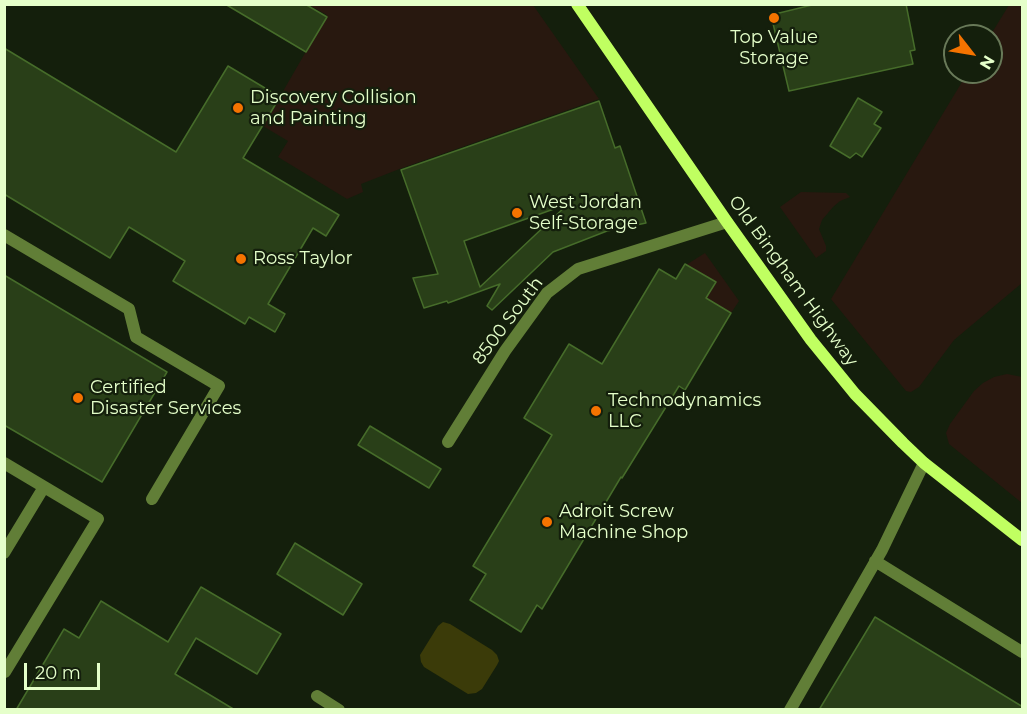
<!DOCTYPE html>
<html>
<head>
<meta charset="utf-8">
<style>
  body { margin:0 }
  #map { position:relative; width:1027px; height:714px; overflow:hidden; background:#141f0c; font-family:Montserrat,sans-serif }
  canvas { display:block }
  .frame { position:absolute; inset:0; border:6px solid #e5ffca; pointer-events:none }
  .north { position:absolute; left:943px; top:24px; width:60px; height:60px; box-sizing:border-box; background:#141f0c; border:2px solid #687958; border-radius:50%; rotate:121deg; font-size:16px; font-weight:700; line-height:24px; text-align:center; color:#e5ffca }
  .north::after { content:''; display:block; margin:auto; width:21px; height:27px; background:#f57300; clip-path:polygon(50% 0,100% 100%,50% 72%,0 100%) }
  .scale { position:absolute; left:24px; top:663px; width:76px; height:27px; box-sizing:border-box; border:3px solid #e5ffca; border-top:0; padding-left:8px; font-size:18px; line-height:21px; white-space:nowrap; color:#e5ffca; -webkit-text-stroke:4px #141f0c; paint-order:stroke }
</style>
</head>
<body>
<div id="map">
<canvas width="1027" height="714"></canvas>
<div class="frame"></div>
<div class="north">N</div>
<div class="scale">20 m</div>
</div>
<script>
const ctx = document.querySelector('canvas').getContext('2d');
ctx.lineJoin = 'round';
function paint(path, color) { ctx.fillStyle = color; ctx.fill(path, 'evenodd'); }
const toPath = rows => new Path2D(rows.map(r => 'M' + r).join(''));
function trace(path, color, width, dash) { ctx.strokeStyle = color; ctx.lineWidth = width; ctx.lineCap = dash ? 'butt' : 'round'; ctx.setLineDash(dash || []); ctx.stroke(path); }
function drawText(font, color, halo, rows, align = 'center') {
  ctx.font = font + ' Montserrat,sans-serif'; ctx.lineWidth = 4.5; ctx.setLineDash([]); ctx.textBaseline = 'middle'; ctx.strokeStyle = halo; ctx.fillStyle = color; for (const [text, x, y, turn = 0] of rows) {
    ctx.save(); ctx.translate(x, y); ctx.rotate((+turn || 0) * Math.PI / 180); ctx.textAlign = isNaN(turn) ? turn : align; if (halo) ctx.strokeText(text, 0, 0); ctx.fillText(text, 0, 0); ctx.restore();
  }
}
paint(toPath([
  [309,5,533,5,599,99,402,168,361,184,363,192,347,199,278,157,288,141,263,126,327,15],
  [1009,5,1022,5,1022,283,954,340,919,387,911,392,906,391,831,299,968,72,991,72,991,36,990,36],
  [801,192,846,193,850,197,840,201,833,207,822,220,819,229,826,246,826,251,816,258,780,207],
  [705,253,739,301,731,313,706,298,715,282,686,265],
  [1007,374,1022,377,1022,503,949,444,946,433,950,424,974,391,983,383,994,377]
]), '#28180f');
paint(toPath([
  [443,622,450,624,492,650,497,655,499,661,497,665,482,689,476,693,468,694,424,667,421,662,420,655,438,626]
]), '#3b3b09');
const building = toPath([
  [225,4,305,4,327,17,306,52,225,4],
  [816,4,906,4,915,50,910,51,913,64,789,91,771,15,816,4],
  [4,48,176,152,228,66,280,97,243,158,339,215,326,236,313,228,268,304,285,314,275,332,249,317,245,324,173,281,185,261,129,227,110,258,4,194,4,48],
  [858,98,882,112,874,124,881,128,862,157,856,153,850,158,830,146,858,98],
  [599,101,615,148,620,146,646,223,607,231,553,252,492,310,487,306,500,284,448,303,447,301,424,308,413,278,438,274,401,170,599,101],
  [568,204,480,287,464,241,568,204],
  [685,264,716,282,706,298,731,313,685,390,679,386,622,478,621,477,542,609,537,605,521,632,470,600,486,574,473,566,552,435,524,418,569,344,602,364,659,269,676,279,685,264],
  [4,275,167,372,102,482,4,425,4,275],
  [370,426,441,469,429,488,358,445,370,426],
  [295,543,362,584,343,615,277,574,295,543],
  [201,587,281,634,257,674,196,638,175,674,235,710,16,710,64,629,79,638,101,601,168,642,201,587],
  [875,617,1023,707,1023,710,819,710,875,617]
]);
paint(building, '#293f18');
trace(building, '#466c2a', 1.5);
trace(toPath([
  [4,235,129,309,136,337,219,386,152,499],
  [4,463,98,519,5,672,4,671],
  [4,553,44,487],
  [875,561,1022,652],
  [317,696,339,710],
  [790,710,882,550,924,463]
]), '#617e37', 12);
trace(toPath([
  [448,442,505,351,547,293,578,269,727,222]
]), '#617e37', 12);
trace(toPath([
  [577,4,727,222,811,340,855,394,903,443,924,463,1022,540]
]), '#c0ff61', 12);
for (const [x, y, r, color] of [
  [774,18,6,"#f57300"],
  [238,108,6,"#f57300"],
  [517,213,6,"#f57300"],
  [241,259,6,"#f57300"],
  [78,398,6,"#f57300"],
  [596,411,6,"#f57300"],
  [547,522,6,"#f57300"]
]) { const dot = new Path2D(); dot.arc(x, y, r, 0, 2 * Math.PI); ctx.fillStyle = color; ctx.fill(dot); trace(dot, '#141f0c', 2); }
drawText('18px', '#e5ffca', '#141f0c', [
  ["Top Value",774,38,"center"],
  ["Storage",774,59,"center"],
  ["Discovery Collision",250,98],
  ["and Painting",250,119],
  ["West Jordan",529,203],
  ["Self-Storage",529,224],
  ["Ross Taylor",253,259],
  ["Certified",90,388],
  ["Disaster Services",90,409],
  ["Technodynamics",608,401],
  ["LLC",608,422],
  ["Adroit Screw",559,512],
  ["Machine Shop",559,533]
], 'left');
drawText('18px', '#e5ffca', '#141f0c', [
  ["Old Bingham Highway",793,281,54],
  ["8500 South",508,321,-53]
]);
</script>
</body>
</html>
